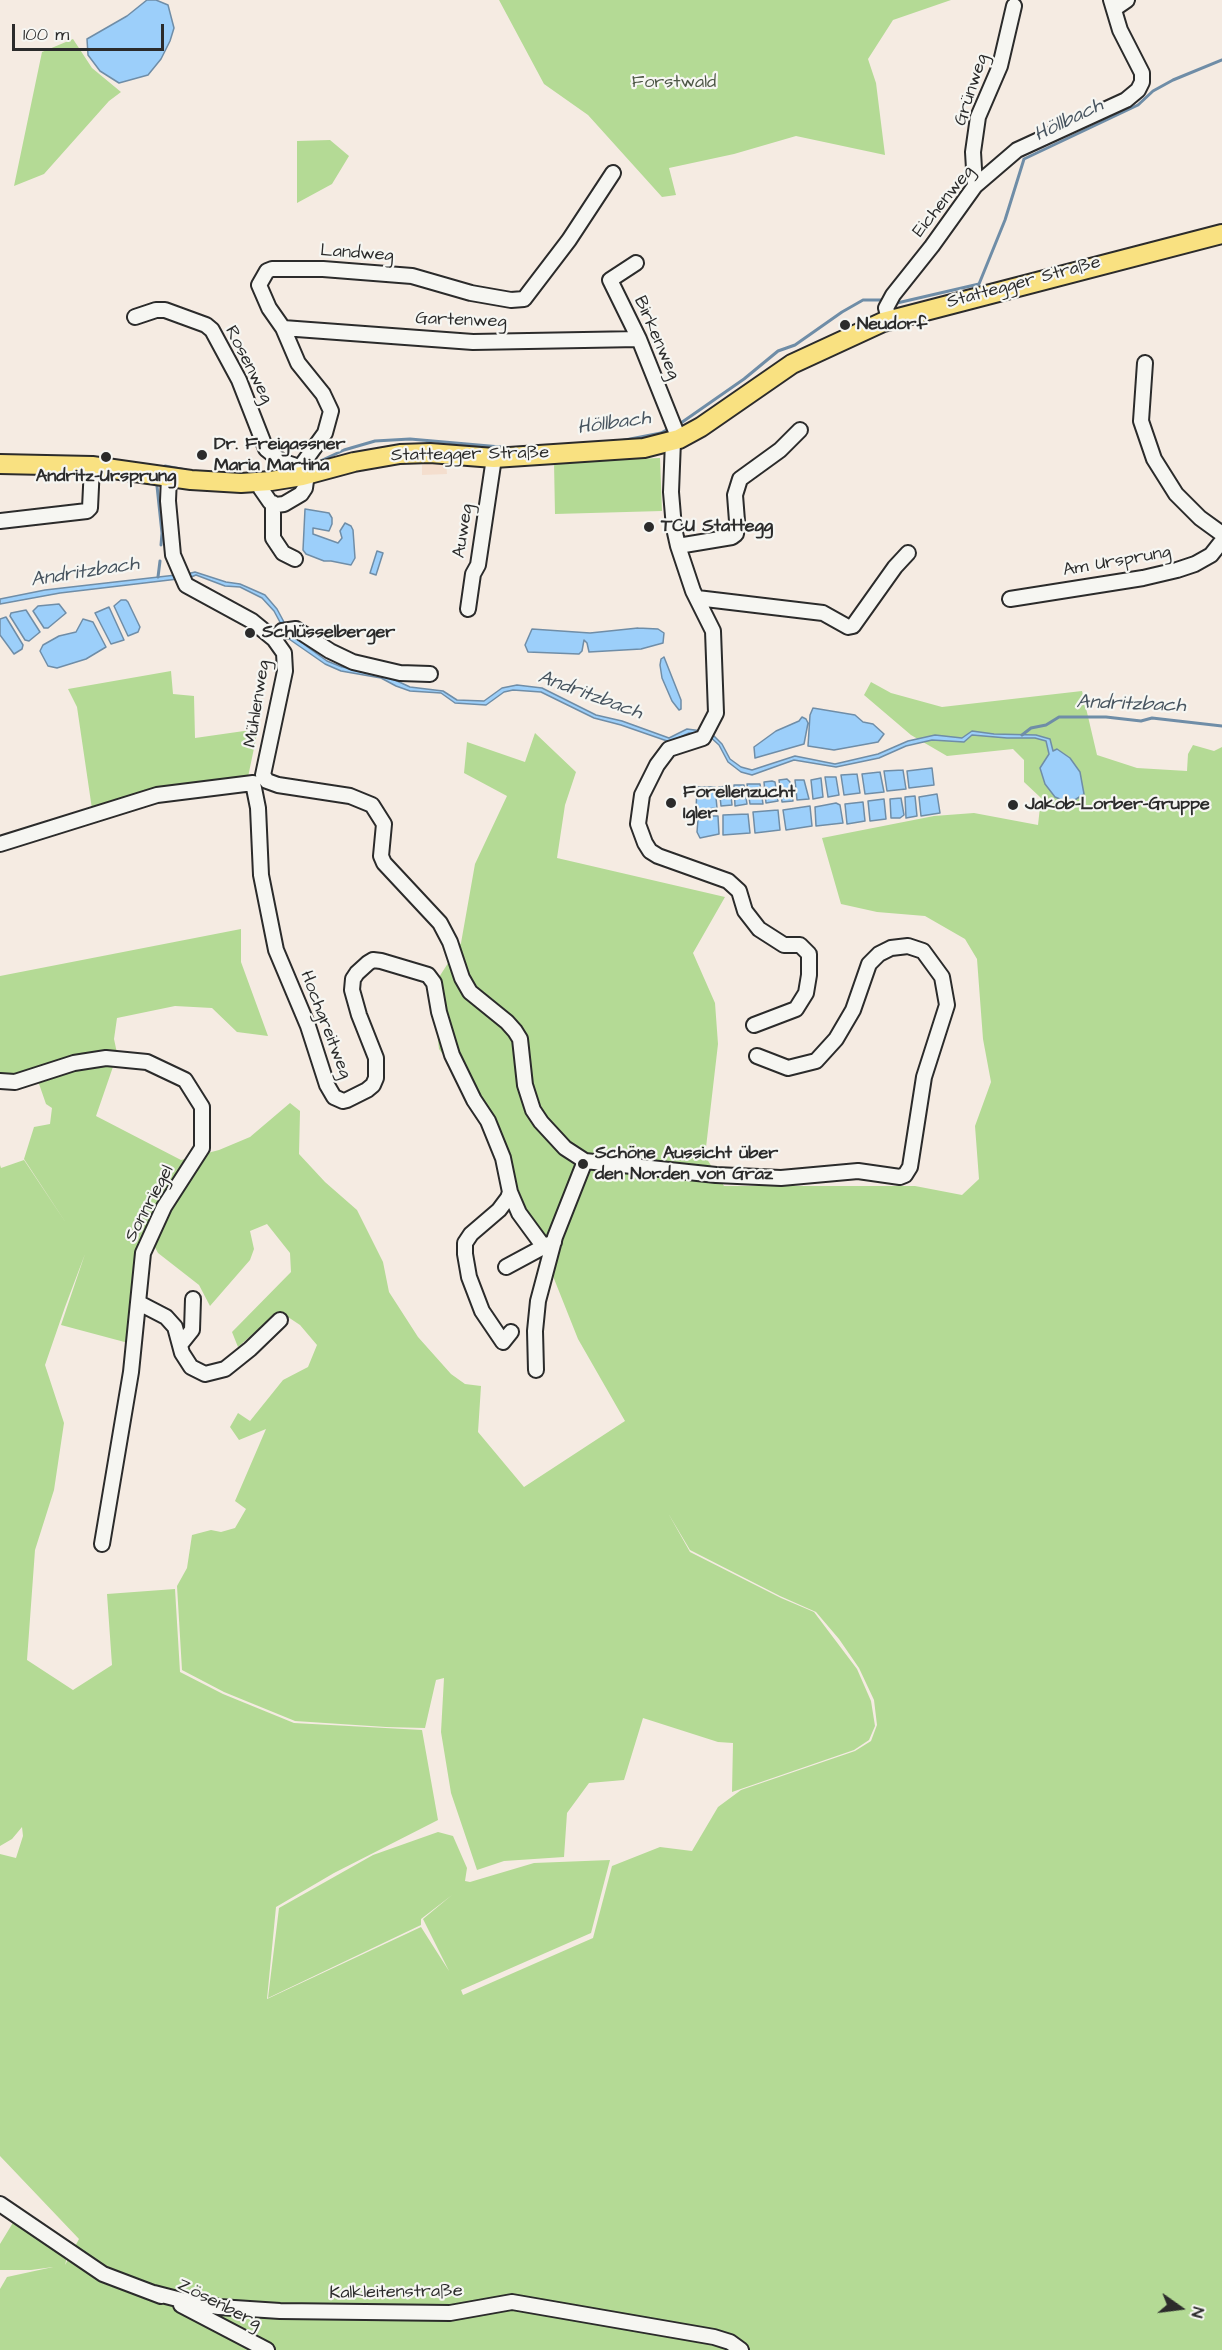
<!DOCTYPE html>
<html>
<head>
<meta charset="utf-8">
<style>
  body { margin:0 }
  #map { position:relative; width:1222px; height:2350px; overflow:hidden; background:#f5ebe2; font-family:"Architects Daughter",sans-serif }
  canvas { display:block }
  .north { position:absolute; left:1150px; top:2278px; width:60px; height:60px; -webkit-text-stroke:4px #f6f6f2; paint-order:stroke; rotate:104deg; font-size:16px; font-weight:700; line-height:24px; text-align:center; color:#2b2b2b }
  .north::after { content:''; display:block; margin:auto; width:21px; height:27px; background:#2b2b2b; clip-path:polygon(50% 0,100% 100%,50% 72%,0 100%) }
  .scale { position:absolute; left:12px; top:24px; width:152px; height:27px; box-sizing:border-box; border:3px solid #2b2b2b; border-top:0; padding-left:8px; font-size:18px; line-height:21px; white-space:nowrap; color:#2b2b2b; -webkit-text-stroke:4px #f6f6f2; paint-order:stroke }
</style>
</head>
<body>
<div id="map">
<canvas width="1222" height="2350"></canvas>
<div class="north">N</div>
<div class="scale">100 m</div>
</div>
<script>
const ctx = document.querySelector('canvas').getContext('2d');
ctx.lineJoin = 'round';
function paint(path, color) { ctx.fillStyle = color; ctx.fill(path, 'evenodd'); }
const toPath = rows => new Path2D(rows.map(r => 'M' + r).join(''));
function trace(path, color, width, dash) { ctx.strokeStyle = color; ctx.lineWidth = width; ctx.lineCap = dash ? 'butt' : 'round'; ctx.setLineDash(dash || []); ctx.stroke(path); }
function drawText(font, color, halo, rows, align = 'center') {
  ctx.font = font + ' "Architects Daughter",sans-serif'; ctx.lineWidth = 4.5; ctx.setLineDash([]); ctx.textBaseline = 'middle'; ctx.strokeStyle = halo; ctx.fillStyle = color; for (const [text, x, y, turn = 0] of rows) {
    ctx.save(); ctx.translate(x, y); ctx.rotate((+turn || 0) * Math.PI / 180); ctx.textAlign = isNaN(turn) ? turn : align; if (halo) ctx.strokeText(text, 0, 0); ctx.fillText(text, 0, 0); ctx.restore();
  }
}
paint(toPath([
  [446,462,447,474,422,475,422,463]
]), '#f4dece');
paint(toPath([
  [499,0,951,0,893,20,868,59,876,83,885,155,796,136,734,154,669,168,676,195,662,197,588,115,544,84],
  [73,39,92,68,121,92,109,101,44,174,14,186,42,52],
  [330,140,349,156,332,184,297,203,297,141],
  [660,458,662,511,555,514,554,462],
  [171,671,173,694,194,696,195,738,258,729,248,777,92,809,77,707,68,689],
  [871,682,891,693,942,707,1082,691,1097,755,1137,768,1187,771,1188,754,1193,745,1214,751,1222,747,1222,2350,0,2350,0,2289,7,2277,53,2267,31,2270,0,2270,0,2244,14,2221,67,2257,65,2265,79,2239,0,2156,0,1854,16,1858,23,1836,22,1827,12,1839,0,1846,0,1165,1,1168,24,1160,66,1223,24,1159,34,1127,50,1124,52,1108,46,1104,38,1081,73,1067,115,1061,96,1116,181,1160,219,1150,250,1137,290,1103,300,1111,299,1154,325,1182,357,1210,383,1262,389,1292,418,1337,451,1374,465,1384,481,1386,478,1432,524,1487,625,1421,578,1339,492,1123,439,1049,432,988,461,943,475,864,507,796,464,773,467,742,525,762,535,733,576,772,565,805,557,858,725,897,693,953,715,1003,718,1044,705,1156,724,1186,915,1186,962,1195,979,1179,975,1126,991,1082,983,1039,977,959,965,939,925,916,877,912,841,904,822,838,934,816,974,813,1038,825,1041,798,1024,782,1024,760,1013,749,947,756,911,735,864,695],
  [267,1224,290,1253,291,1272,232,1332,238,1347,273,1316,285,1315,300,1325,317,1345,308,1367,283,1380,250,1421,238,1413,230,1427,239,1440,266,1429,235,1501,246,1509,235,1528,221,1532,211,1530,192,1535,187,1568,177,1586,182,1670,224,1692,295,1721,386,1727,425,1728,436,1680,444,1678,441,1732,451,1793,477,1870,504,1861,564,1857,567,1813,589,1783,624,1780,643,1718,718,1742,733,1743,732,1792,854,1750,869,1740,875,1726,871,1701,857,1669,814,1612,781,1598,690,1552,668,1513,690,1550,780,1596,816,1612,839,1639,859,1668,874,1700,877,1725,871,1741,855,1751,741,1790,718,1807,692,1851,660,1847,612,1866,593,1938,463,1995,461,1990,591,1933,610,1860,534,1863,470,1882,465,1881,467,1868,453,1836,438,1832,373,1855,279,1908,268,1998,421,1925,421,1919,452,1895,423,1919,449,1971,421,1927,267,1999,276,1907,334,1873,438,1820,422,1730,294,1723,223,1694,180,1672,175,1589,107,1594,112,1665,73,1690,27,1660,35,1550,54,1490,64,1423,45,1365,65,1307,85,1254,61,1325,132,1344,144,1240,151,1240,158,1253,199,1285,210,1306,250,1260,254,1249,250,1231],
  [241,929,241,962,268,1036,237,1032,212,1008,175,1006,117,1018,114,1039,117,1053,91,1052,20,1073,0,1074,0,976]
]), '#b4da95');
const water = toPath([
  [147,0,156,0,168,5,174,28,170,41,161,59,148,75,119,83,100,71,88,55,87,39,127,16,147,0],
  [305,509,329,513,332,518,332,524,329,531,313,528,313,534,338,543,342,538,340,531,345,523,351,526,353,530,355,558,351,565,331,561,324,561,306,554,303,550,305,509],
  [377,551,383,553,376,575,370,573,377,551],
  [195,572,226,582,240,584,265,595,277,609,291,635,327,661,342,667,382,674,410,687,443,691,457,700,484,701,502,688,517,685,542,688,596,715,622,721,669,738,687,729,710,732,722,744,730,759,741,767,752,770,795,756,835,764,878,754,908,741,935,735,962,738,972,731,994,734,1036,735,1050,739,1053,751,1057,749,1070,758,1080,772,1084,794,1070,803,1055,797,1045,784,1040,768,1049,754,1046,741,1035,738,1007,738,972,735,964,742,932,740,906,746,879,758,836,767,794,760,752,775,741,772,728,762,719,745,708,735,689,733,670,742,621,725,594,718,541,692,513,690,504,692,486,705,455,703,441,693,410,691,396,686,381,678,341,671,325,664,289,639,274,611,262,598,240,587,225,586,196,575,186,579,183,575,195,572],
  [176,575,178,579,60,593,0,604,0,599,45,590,176,575],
  [121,600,126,600,128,602,140,627,138,632,128,636,114,606,121,600],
  [59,604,66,613,48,628,44,628,33,611,38,606,59,604],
  [109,607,124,640,111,644,95,613,109,607],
  [26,610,40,632,29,641,25,640,10,616,11,613,26,610],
  [6,617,23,645,22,649,14,654,0,635,0,619,6,617],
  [83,619,93,622,106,647,86,659,57,668,48,666,40,651,43,645,59,636,76,632,83,619],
  [638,628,658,629,664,633,663,643,641,649,589,652,587,643,584,640,582,651,579,654,528,652,525,645,532,629,590,633,638,628],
  [664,657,681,700,681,709,679,710,672,701,662,678,660,665,661,659,664,657],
  [813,708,855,715,863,722,873,724,884,734,878,742,834,750,808,746,810,715,813,708],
  [802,717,806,719,808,723,804,744,755,758,754,747,776,731,799,721,802,717],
  [932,768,934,785,909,788,907,771,932,768],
  [903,770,906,789,887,791,884,771,903,770],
  [880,772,884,792,865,794,862,774,880,772],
  [857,774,860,793,844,795,841,775,857,774],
  [825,777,836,777,839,795,828,797,825,777],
  [821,778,823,797,813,799,811,780,821,778],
  [787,779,790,782,793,801,782,802,779,780,787,779],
  [795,780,804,780,809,799,797,800,795,780],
  [772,781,775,782,778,801,766,803,764,782,772,781],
  [747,784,760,784,763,804,750,804,747,784],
  [734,785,744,785,747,804,735,806,734,785],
  [730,786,732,805,721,806,719,787,730,786],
  [697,787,715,787,717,808,696,810,697,787],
  [937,794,940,813,921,816,919,797,937,794],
  [915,796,917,816,906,818,905,797,915,796],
  [901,798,904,815,900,818,891,818,890,799,901,798],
  [884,799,886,819,870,821,868,801,884,799],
  [863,802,865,821,847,824,845,804,863,802],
  [836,803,840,805,843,823,816,826,815,807,836,803],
  [810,806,812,826,786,830,783,810,810,806],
  [778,810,780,830,755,833,753,812,778,810],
  [748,814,750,833,723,835,723,815,748,814],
  [709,816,718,816,719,834,700,838,697,832,698,819,709,816]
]);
paint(water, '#9ccffa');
trace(water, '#6f8da7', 1.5);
trace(toPath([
  [897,303,979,284,1005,220,1024,159,1138,105,1153,91,1173,80,1222,60],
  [678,425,744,379,778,351,795,345,842,312,863,300,883,300],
  [620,441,661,433,672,427],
  [316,463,344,450,375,441,410,439,512,448],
  [162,468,165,466,186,470],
  [157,486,162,533,161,545],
  [158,577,160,561],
  [1022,735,1031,728,1046,725,1059,717,1106,717,1141,721,1152,718,1222,726]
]), '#6f8da7', 3);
const minor = toPath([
  [1114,9,1127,0],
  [975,186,973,152,978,117,1000,66,1014,6],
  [636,263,610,280,639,339,679,439],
  [135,317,156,310,165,310,206,325,212,330,239,380,266,449,281,461,293,465,302,476],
  [889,319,886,308,893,295,932,246,975,186,1017,150,1126,100,1138,90,1142,82,1142,73,1120,30,1111,0],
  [283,328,473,342,639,339],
  [1145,363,1141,421,1154,459,1176,494,1200,518,1222,534],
  [673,441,671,492,674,528,678,546,693,591,713,631,716,713,703,738,669,749,657,765,642,795,638,824,645,843,650,851,658,856,728,881,739,891,745,911,759,929,784,945,800,945,809,954,809,975,806,993,796,1009,754,1025],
  [302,476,301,466,325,433,331,411,323,394,298,363,283,328,269,308,259,285,267,271,272,269,323,269,412,276,471,293,511,300,524,299,569,240,613,173],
  [169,477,168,501,173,555,186,585,252,621,274,639,284,653,285,671,263,775],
  [259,482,261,489,270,502,276,505,284,504,301,494,305,488,307,474],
  [273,503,273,538,283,553,295,559],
  [0,521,87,511,90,508,92,466],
  [678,546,732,537,736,534,737,521,735,495,740,479,780,450,800,430],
  [697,598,823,613,848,627,853,626,895,567,908,553],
  [1010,599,1143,578,1177,570,1195,564,1211,555,1222,541],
  [468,609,473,574,478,565,494,458],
  [274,639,282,631,296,629,330,651,353,662,400,673,430,674],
  [263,775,267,781,278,785,350,796,372,805,384,824,381,856,384,863,440,923,450,942,462,978,470,992,507,1022,515,1031,520,1039,525,1085,533,1110,541,1122,565,1148,585,1161,716,1175,781,1178,858,1171,900,1177,905,1175,910,1167,924,1077,947,1005,942,977,923,951,908,946,891,948,879,954,869,964,853,1010,836,1039,816,1061,788,1068,757,1056],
  [253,783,258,808,261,875,276,950,308,1026,327,1085,334,1097,343,1101,347,1100,367,1090,373,1085,376,1078,376,1058,359,1015,352,990,353,979,357,973,368,963,373,960,381,961,428,975,434,983,439,1012,452,1055,474,1100,488,1121,503,1158,510,1192,508,1198,499,1210,471,1234,465,1243,465,1254,469,1277,482,1311,503,1342,511,1332],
  [0,844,157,795,253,783],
  [0,1081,15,1082,74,1063,106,1058,147,1062,185,1080,202,1107,202,1148,164,1207,143,1253,131,1372,102,1544],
  [510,1192,519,1213,541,1243,545,1246,554,1242],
  [506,1267,545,1246],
  [139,1303,166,1317,175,1327,182,1353,191,1367,205,1374,225,1369,250,1349,280,1320],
  [180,1345,192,1330,193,1299],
  [536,1370,535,1331,538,1301,555,1237,585,1161],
  [0,2204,103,2274,161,2296],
  [154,2293,193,2303,219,2307,280,2311,450,2313,512,2302,714,2337,730,2342,741,2350],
  [181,2305,267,2350]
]);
const major = toPath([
  [0,464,92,466,191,480,241,483,271,481,302,476,354,462,400,454,430,453,494,458,644,448,679,439,701,427,792,364,883,322,1222,234]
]);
trace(minor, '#2b2b2b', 18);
trace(major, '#2b2b2b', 22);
trace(minor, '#f6f6f2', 14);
trace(major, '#f9e181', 18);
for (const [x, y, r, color] of [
  [845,325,6,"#2b2b2b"],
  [202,455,6,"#2b2b2b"],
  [106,457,6,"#2b2b2b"],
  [649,527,6,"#2b2b2b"],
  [250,633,6,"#2b2b2b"],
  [671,803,6,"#2b2b2b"],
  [1013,805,6,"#2b2b2b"],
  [583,1164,6,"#2b2b2b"]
]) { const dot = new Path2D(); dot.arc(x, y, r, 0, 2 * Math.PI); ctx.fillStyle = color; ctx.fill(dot); trace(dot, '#f6f6f2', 2); }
drawText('18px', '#4d5746', '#f6f6f2', [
  ["Forstwald",674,83]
]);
drawText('18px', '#2b2b2b', '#f6f6f2', [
  ["Grünweg",972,90,-72],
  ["Eichenweg",944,202,-51],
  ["Landweg",357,254,4],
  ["Stattegger Straße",1024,283,-15],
  ["Gartenweg",461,321,2],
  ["Birkenweg",656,338,66],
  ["Rosenweg",248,365,63],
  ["Stattegger Straße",470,455,-1],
  ["Auweg",464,531,-81],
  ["Am Ursprung",1117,562,-10],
  ["Mühlenweg",258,704,-81],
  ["Hochgreitweg",325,1025,69],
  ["Sonnriegel",150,1204,-62],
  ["Kalkleitenstraße",396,2293,-1],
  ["Zösenberg",219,2305,27]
]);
drawText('bold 18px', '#2b2b2b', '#f6f6f2', [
  ["Neudorf",857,325],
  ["Dr. Freigassner",214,445],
  ["Maria Martina",214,466],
  ["Andritz-Ursprung",106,477,"center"],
  ["TCU Stattegg",661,527],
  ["Schlüsselberger",262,633],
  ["Forellenzucht",683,793],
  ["Igler",683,814],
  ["Jakob-Lorber-Gruppe",1025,805],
  ["Schöne Aussicht über",595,1154],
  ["den Norden von Graz",595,1175]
], 'left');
drawText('italic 20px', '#47545f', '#f6f6f2', [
  ["Höllbach",1069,121,-26],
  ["Höllbach",614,424,-8],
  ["Andritzbach",85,573,-9],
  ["Andritzbach",590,696,20],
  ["Andritzbach",1131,705,2]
]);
</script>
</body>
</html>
